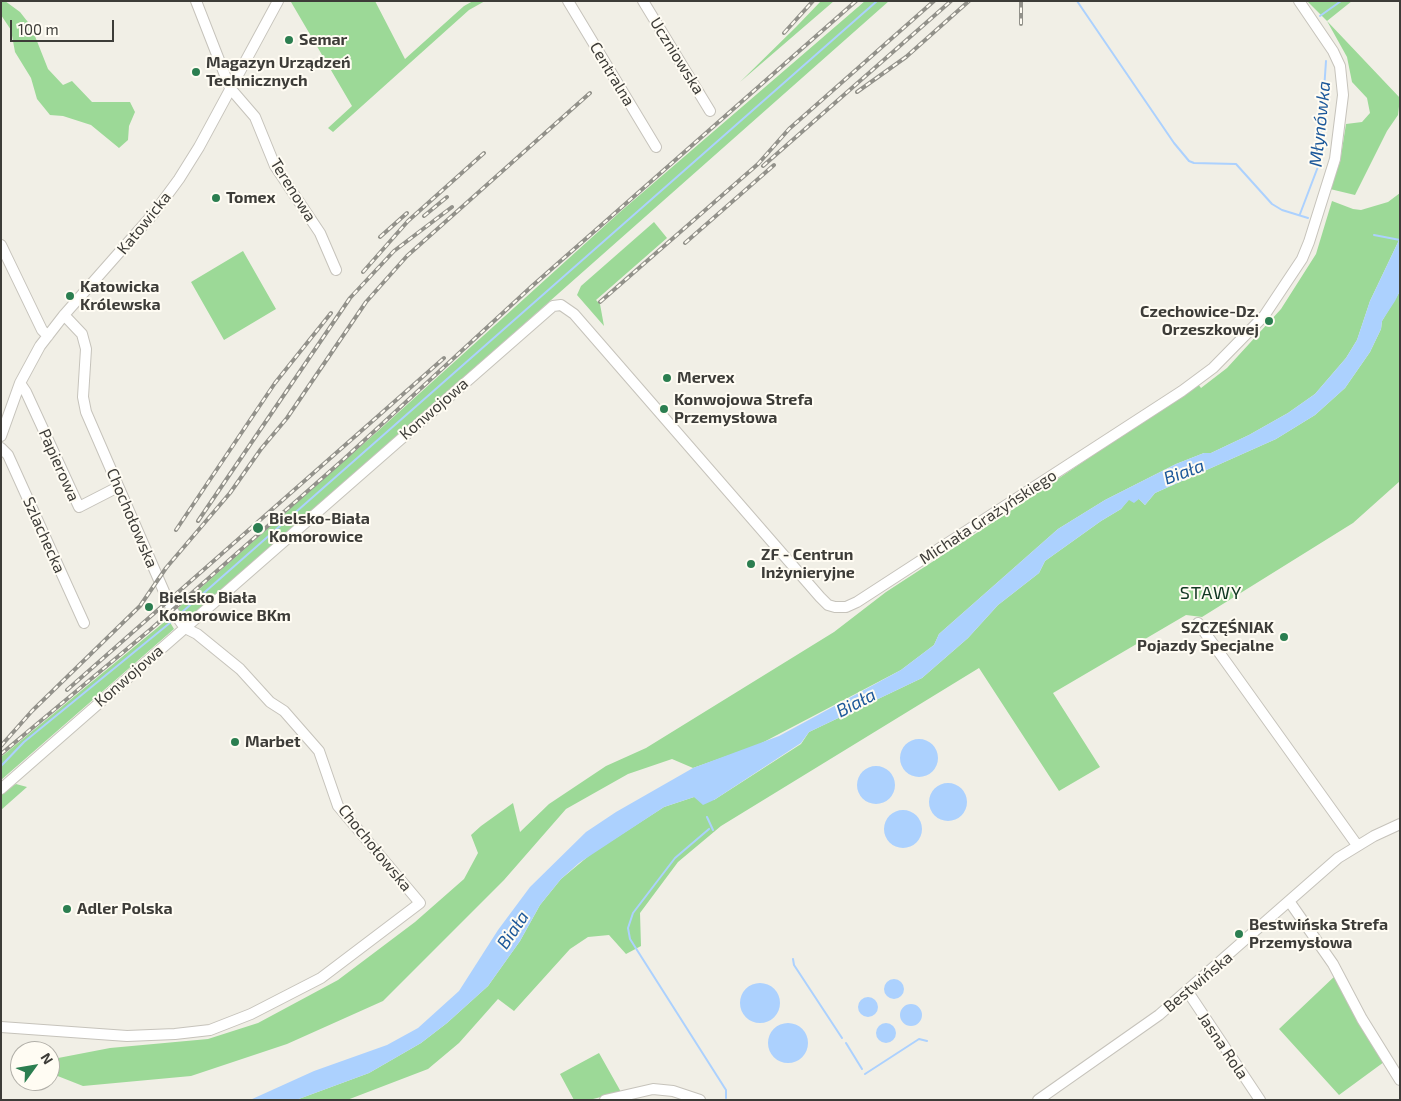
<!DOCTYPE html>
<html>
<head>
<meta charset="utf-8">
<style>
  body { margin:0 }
  #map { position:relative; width:1401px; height:1101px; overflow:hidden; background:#f1efe6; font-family:"Exo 2",sans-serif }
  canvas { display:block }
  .frame { position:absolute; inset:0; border:2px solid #3d3c38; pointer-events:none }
  .north { position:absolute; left:10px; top:1041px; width:50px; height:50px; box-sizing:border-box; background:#fffcf3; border:1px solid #b1afa8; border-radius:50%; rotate:58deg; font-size:14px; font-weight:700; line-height:20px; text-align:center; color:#3d3c38 }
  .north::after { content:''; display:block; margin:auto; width:18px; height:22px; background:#2b7e50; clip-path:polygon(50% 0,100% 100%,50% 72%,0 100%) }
  .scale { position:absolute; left:10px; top:20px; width:104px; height:22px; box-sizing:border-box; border:2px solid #3d3c38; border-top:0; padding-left:6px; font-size:15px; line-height:18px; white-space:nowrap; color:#3d3c38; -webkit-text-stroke:4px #fffcf3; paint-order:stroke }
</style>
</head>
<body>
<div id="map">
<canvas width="1401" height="1101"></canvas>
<div class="frame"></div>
<div class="north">N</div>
<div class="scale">100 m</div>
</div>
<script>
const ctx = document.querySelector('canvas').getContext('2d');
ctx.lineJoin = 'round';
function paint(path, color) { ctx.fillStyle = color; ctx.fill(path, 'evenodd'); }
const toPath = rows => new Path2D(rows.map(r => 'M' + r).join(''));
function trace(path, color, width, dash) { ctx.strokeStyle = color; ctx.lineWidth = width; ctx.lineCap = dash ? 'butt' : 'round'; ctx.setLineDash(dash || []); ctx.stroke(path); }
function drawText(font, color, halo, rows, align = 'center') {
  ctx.font = font + ' "Exo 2",sans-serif'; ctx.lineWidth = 4; ctx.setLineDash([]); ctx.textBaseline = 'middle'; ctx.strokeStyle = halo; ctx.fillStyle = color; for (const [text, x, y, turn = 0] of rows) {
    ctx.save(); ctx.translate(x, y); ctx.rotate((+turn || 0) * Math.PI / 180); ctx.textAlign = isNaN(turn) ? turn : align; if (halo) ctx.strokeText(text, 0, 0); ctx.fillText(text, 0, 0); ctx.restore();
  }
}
paint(toPath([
  [1,1,5,1,20,12,31,26,48,69,63,85,72,81,92,102,130,102,135,112,129,126,128,140,119,148,91,125,63,116,50,115,37,99,31,78,15,52,11,30,1,15],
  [375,1,405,59,464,6,473,1,485,1,469,10,333,132,328,128,352,106,291,2],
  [821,1,834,1,740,82,796,27],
  [865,1,889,1,194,616,182,616,177,609,378,431,620,212],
  [1307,1,1352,1,1327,21,1400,98,1398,115,1387,131,1355,195,1330,189,1340,162,1346,124,1362,122,1370,113,1367,98,1352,82,1347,57,1327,21],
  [1400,193,1400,238,1370,301,1357,340,1346,358,1315,394,1288,413,1249,435,1211,453,1204,453,1176,464,1105,500,1058,529,939,634,934,645,901,670,758,745,693,768,672,759,628,774,566,809,504,880,383,1001,287,1044,191,1076,83,1086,50,1073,50,1060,53,1059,110,1048,208,1039,258,1023,338,980,415,922,464,879,478,853,471,835,481,826,513,803,520,832,549,804,606,766,646,748,834,632,886,592,1015,508,1198,384,1201,388,1227,368,1281,309,1316,254,1332,201,1353,209,1361,210,1388,202],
  [654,222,667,238,596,300,600,304,604,326,577,295,581,286],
  [243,251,276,309,224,340,191,282],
  [1400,291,1400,481,1353,523,1202,617,1186,615,1053,693,1100,767,1059,791,979,668,721,826,678,862,640,913,641,946,626,954,609,935,588,937,570,949,514,1011,498,999,459,1043,428,1069,347,1100,296,1100,369,1073,421,1043,447,1023,488,986,520,941,540,905,561,879,591,854,664,807,694,797,714,800,801,744,809,732,922,678,968,638,998,605,1039,573,1045,561,1101,521,1121,509,1129,499,1139,499,1145,505,1155,493,1276,439,1315,415,1345,388,1370,352,1381,329,1382,321],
  [168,619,174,629,1,780,1,757],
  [16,784,27,787,1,810,1,794],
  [1336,975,1384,1062,1339,1095,1279,1029],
  [599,1053,621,1092,589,1100,574,1100,560,1074]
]), '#9cd997');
paint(toPath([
  [1400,238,1400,291,1395,301,1382,321,1381,329,1370,352,1345,388,1315,415,1276,439,1155,493,1145,505,1139,499,1134,503,1129,500,1121,509,1101,521,1045,561,1039,573,998,605,968,638,922,678,809,732,801,743,714,800,703,805,694,797,664,807,579,863,561,879,540,905,520,941,488,986,447,1023,421,1043,369,1073,296,1100,250,1100,314,1071,387,1045,418,1028,459,991,498,930,530,887,586,832,616,812,693,768,779,736,901,670,934,645,939,634,1058,529,1105,500,1176,464,1204,453,1211,453,1249,435,1288,413,1315,394,1346,358,1357,340,1370,301],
  '900 758a19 19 0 1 1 38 0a19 19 0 1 1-38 0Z',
  '857 785a19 19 0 1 1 38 0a19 19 0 1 1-38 0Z',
  '929 802a19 19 0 1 1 38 0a19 19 0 1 1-38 0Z',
  '884 829a19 19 0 1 1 38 0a19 19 0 1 1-38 0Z',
  '884 989a10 10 0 1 1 20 0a10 10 0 1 1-20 0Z',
  '740 1003a20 20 0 1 1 40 0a20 20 0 1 1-40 0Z',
  '858 1007a10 10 0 1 1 20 0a10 10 0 1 1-20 0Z',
  '900 1015a11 11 0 1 1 22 0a11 11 0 1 1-22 0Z',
  '876 1033a10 10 0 1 1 20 0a10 10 0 1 1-20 0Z',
  '768 1043a20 20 0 1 1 40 0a20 20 0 1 1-40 0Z'
]), '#acd1fe');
trace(toPath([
  [1077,1,1174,143,1189,161,1194,163,1236,164,1272,204,1282,210,1308,218],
  [1320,16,1341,1],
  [1300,214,1319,164,1326,61],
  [1374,235,1400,240],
  [181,613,877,1],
  [1,766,24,742,171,622],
  [707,817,713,830],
  [709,829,675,858,633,913,628,928,630,939,726,1090,726,1098],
  [793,959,794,965,842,1038],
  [846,1043,862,1069],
  [865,1074,919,1039,927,1041]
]), '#acd1fe', 2);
const minor = toPath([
  [196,1,230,88,255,117,275,166,320,233,336,270],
  [568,1,656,147],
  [643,1,710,111],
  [1,245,42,330,48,336],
  [20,383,26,392,79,507,118,487],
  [1,436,20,383,40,346,64,315,154,213,179,179,199,147,278,1],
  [1,448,8,455,84,623],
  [1198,623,1357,845],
  [1,789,553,306,561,305,574,314,820,597,828,605,835,607,846,607,857,602,1182,391,1213,368,1264,316,1302,259,1309,242,1335,159,1343,95,1340,66,1333,51,1299,1],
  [1289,901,1333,964,1362,1019,1400,1080],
  [1188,992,1260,1100],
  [1,1027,127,1036,175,1034,210,1030,251,1014,321,978,420,903,338,806,319,751,284,711,270,702,240,669,197,634,185,628,172,610,86,412,83,397,86,349,82,334,64,315],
  [605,1100,653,1089,673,1091,700,1100],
  [1038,1100,1159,1015,1338,858,1374,836,1400,824]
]);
trace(minor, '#c6c3bb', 12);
trace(minor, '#fff', 10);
const rail = toPath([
  [1021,24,1021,1],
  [784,33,813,1],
  [857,92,906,57,969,1],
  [763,166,951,1],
  [424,216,447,197],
  [380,237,407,213],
  [685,243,774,165],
  [363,272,408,221,484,153],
  [600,302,758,164,789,129,934,1],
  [198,521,350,298,394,251,452,207],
  [176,530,275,383,331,313],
  [67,690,444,358],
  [1,746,32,711,140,606,166,568,230,493,261,449,287,418,366,302,407,256,590,93],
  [1,754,151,629,344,459,531,287,856,1]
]);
trace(rail, '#92918a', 4);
trace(rail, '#fffcf3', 2, [5.5]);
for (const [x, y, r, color] of [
  [289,40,5,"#2b7e50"],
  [196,72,5,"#2b7e50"],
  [216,198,5,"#2b7e50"],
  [70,296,5,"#2b7e50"],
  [1269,321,5,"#2b7e50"],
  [667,378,5,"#2b7e50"],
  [664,409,5,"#2b7e50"],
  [258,528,6,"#2b7e50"],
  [751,564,5,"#2b7e50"],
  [149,607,5,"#2b7e50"],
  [1284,637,5,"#2b7e50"],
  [235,742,5,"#2b7e50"],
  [67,909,5,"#2b7e50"],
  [1239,934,5,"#2b7e50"]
]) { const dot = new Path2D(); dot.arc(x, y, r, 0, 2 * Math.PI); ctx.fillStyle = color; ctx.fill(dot); trace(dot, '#fffcf3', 2); }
drawText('bold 16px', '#3d3c38', '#fffcf3', [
  ["Semar",299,40],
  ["Magazyn Urządzeń",206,63],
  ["Technicznych",206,81],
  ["Tomex",226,198],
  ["Katowicka",80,287],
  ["Królewska",80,305],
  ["Czechowice-Dz.",1259,312,"right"],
  ["Orzeszkowej",1259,330,"right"],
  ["Mervex",677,378],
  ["Konwojowa Strefa",674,400],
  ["Przemysłowa",674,418],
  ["Bielsko-Biała",269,519],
  ["Komorowice",269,537],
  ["ZF - Centrun",761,555],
  ["Inżynieryjne",761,573],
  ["Bielsko Biała",159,598],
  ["Komorowice BKm",159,616],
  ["SZCZĘŚNIAK",1274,628,"right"],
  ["Pojazdy Specjalne",1274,646,"right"],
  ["Marbet",245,742],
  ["Adler Polska",77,909],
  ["Bestwińska Strefa",1249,925],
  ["Przemysłowa",1249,943]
], 'left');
drawText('16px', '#3d3c38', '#fffcf3', [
  ["Uczniowska",677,56,58],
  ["Centralna",612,74,59],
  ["Terenowa",293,190,58],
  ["Katowicka",144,223,-51],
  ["Konwojowa",434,409,-41],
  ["Papierowa",59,465,66],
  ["Michała Grażyńskiego",988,517,-33],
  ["Chochołowska",132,518,67],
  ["Szlachecka",44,535,66],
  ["Konwojowa",129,676,-41],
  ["Chochołowska",375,848,51],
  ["Bestwińska",1198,982,-40],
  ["Jasna Rola",1223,1046,56]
]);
drawText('italic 18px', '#1c589a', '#fffcf3', [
  ["Młynówka",1320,124,-84],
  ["Biała",1184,472,-20],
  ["Biała",856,703,-27],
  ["Biała",513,930,-56]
]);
ctx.letterSpacing = '1px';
drawText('18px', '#113822', '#fffcf3', [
  ["STAWY",1211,593]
]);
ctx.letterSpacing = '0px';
</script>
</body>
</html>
